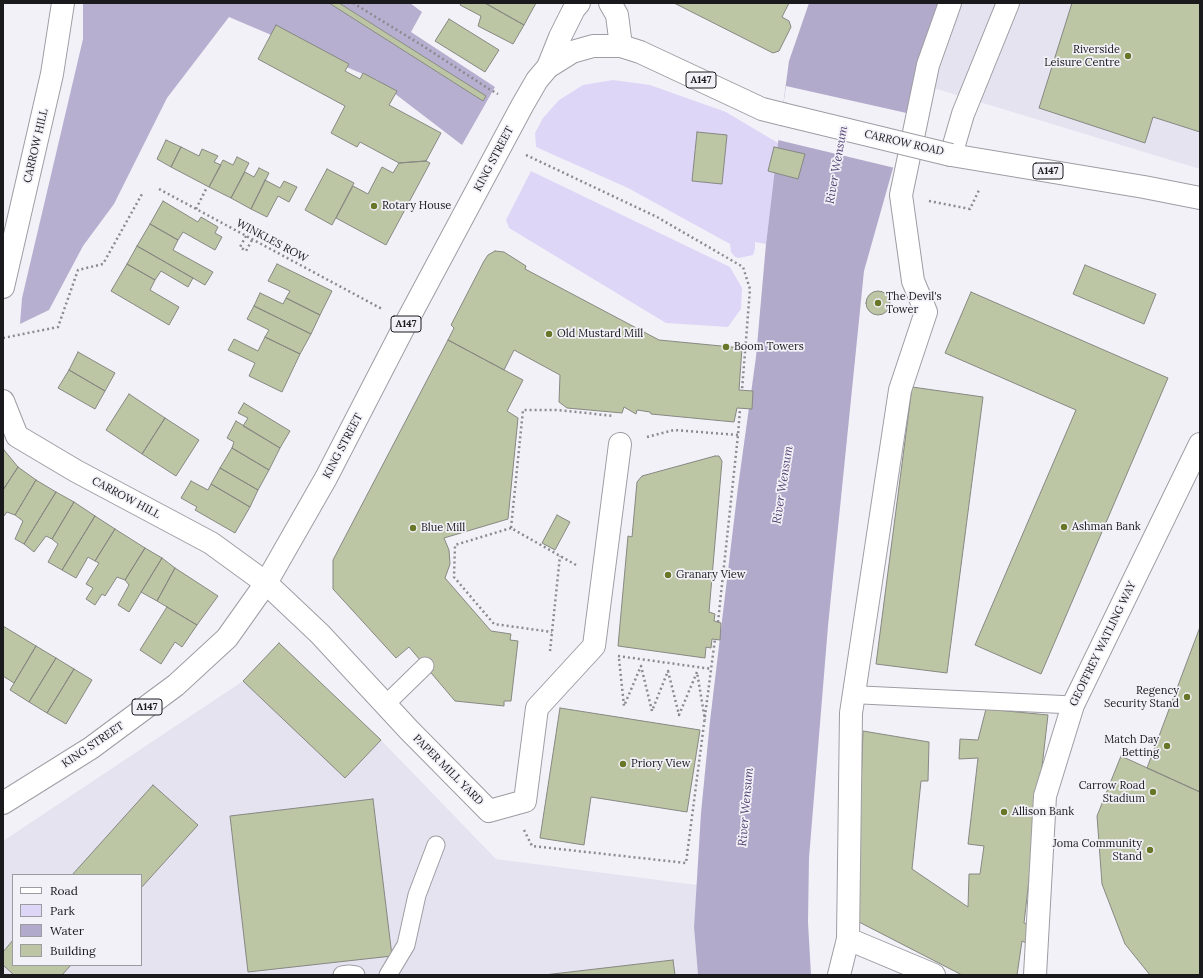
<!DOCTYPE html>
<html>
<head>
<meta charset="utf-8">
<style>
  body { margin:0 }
  #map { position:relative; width:1203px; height:978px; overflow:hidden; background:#f3f1f8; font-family:Lora,serif }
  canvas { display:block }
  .frame { position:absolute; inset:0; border:4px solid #1a191c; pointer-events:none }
  .legend { position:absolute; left:12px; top:874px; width:130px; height:92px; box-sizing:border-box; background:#f3f1f8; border:1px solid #9c9ba0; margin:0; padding:5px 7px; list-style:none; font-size:12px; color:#1a191c }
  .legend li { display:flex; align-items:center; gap:8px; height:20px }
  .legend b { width:20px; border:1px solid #9c9ba0 }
</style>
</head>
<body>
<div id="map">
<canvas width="1203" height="978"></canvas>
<div class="frame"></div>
<ul class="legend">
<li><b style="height:5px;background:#fff"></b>Road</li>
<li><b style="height:11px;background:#ded6f7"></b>Park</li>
<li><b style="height:11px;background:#b2aaca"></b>Water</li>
<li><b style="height:11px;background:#bcc5a4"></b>Building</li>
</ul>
</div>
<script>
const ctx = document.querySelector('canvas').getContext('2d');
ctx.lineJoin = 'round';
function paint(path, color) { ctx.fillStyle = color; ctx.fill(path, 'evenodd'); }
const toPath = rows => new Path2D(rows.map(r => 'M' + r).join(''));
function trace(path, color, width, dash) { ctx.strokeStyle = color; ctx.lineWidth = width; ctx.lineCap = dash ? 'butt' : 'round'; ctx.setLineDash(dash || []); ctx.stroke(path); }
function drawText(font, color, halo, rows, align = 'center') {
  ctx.font = font + ' Lora,serif'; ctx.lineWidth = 3.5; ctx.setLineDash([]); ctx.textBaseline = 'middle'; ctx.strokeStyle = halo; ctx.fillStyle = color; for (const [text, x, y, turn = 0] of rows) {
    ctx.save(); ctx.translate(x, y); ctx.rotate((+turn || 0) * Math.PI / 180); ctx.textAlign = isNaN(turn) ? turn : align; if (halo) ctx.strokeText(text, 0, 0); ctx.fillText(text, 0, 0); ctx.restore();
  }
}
paint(toPath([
  [944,3,1200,3,1200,169,917,83],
  [279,643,381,740,496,859,697,885,694,927,698,975,3,975,3,841,243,681],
  [13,875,141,875,141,965,13,965]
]), '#e6e3f1');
paint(toPath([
  [613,80,650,85,726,112,778,143,766,244,755,242,755,249,753,255,739,258,735,257,731,252,730,244,628,188,536,147,535,133,543,118,559,100,583,85],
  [531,171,730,267,742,288,741,309,728,327,666,323,509,228,506,220]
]), '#ded6f7');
paint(toPath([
  [83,3,329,3,483,101,486,96,339,3,410,3,422,12,411,32,495,87,462,145,377,80,229,17,167,98,114,204,83,246,49,310,20,324,22,298,83,39]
]), '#b7afcf');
paint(toPath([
  [809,3,944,3,917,83,864,271,828,626,809,858,808,922,811,975,698,975,694,927,701,813,710,721,738,487,756,357,766,244,778,143,789,61]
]), '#b2aaca');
paint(toPath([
  [786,86,911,114,895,168,778,140]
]), '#f3f1f8');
const building = toPath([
  [329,3,339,3,486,96,483,101,329,3],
  [461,3,485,3,524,25,513,44,478,26,481,16,460,5,461,3],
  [485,3,536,3,524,25,485,3],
  [674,3,789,3,782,17,789,21,791,27,779,51,773,53,674,3],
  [1072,3,1200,3,1200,132,1153,117,1145,143,1039,108,1072,3],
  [449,19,499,50,485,72,435,41,449,19],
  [276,25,349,64,345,71,360,79,363,73,397,91,389,105,441,133,426,161,399,163,360,142,357,147,331,133,345,106,258,59,276,25],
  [697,132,727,135,722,184,692,181,697,132],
  [166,140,181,147,171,167,157,159,166,140],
  [181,147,199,156,202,149,218,156,214,162,221,165,209,187,171,167,181,147],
  [774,147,805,154,798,179,768,171,774,147],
  [237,157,249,163,231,198,209,187,223,160,233,165,237,157],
  [426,161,430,163,386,245,336,218,353,186,368,194,382,167,393,173,399,163,426,161],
  [259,168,269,173,251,209,231,198,245,172,254,177,259,168],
  [327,169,354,183,332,225,305,210,327,169],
  [265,180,280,188,284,181,297,187,289,202,278,196,267,217,251,209,265,180],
  [163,201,198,222,201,217,218,227,215,233,222,237,215,250,183,232,178,240,150,224,163,201],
  [150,224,178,240,173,250,213,272,205,285,137,246,150,224],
  [137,246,193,278,188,287,161,271,155,280,127,264,137,246],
  [495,251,504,252,526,266,525,269,659,340,742,348,739,390,753,391,752,409,737,408,734,422,651,414,650,412,637,410,636,414,624,407,622,413,567,408,559,402,560,375,514,350,504,370,448,340,454,328,451,325,484,261,488,255,495,251],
  [127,264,155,280,150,290,179,307,169,325,111,291,127,264],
  [277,264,332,291,320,315,286,298,290,291,268,281,277,264],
  [1085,265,1156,294,1144,324,1073,294,1085,265],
  '866 303a12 12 0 1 1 24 0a12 12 0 1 1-24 0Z',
  [971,292,1168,378,1041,674,975,645,1076,410,945,353,971,292],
  [260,293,283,304,286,298,320,315,311,334,254,306,260,293],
  [254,306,311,334,300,354,265,337,269,330,247,319,254,306],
  [265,337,300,354,282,392,249,376,255,363,228,350,234,339,258,351,265,337],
  [448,340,523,380,507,411,518,418,508,519,444,538,449,550,450,564,445,578,491,631,511,634,510,640,518,641,511,701,504,701,504,706,455,701,409,647,396,658,333,589,333,560,448,340],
  [78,352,115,373,105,391,69,370,78,352],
  [69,370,105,391,95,409,58,388,69,370],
  [912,387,983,397,947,673,876,664,912,387],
  [129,394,165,418,142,454,106,430,129,394],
  [244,403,290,431,280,448,243,426,248,418,238,413,244,403],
  [165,418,199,440,176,476,142,454,165,418],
  [236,421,280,448,269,470,232,448,234,442,227,438,236,421],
  [232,448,269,470,258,490,220,468,232,448],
  [4,450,18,467,3,490,3,451,4,450],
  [715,456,719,456,722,461,709,612,715,614,714,621,721,623,720,640,712,639,711,648,706,647,705,658,618,646,628,536,632,537,637,482,642,476,715,456],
  [18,467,36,480,15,515,7,512,3,517,3,490,18,467],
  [220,468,258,490,250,507,211,484,220,468],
  [36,480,56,492,24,544,15,539,23,521,15,515,36,480],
  [191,481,208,490,211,484,250,507,235,533,195,510,197,507,181,498,191,481],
  [56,492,74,502,52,539,46,536,34,552,24,544,56,492],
  [74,502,95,516,62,570,48,562,58,544,52,539,74,502],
  [557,515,570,522,555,550,542,543,557,515],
  [95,516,115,529,95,561,88,557,76,578,62,570,95,516],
  [115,529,145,548,125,580,117,577,105,596,102,594,95,605,86,599,93,588,86,584,99,563,95,561,115,529],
  [145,548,162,558,129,612,118,605,129,585,125,580,145,548],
  [162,558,175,568,157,601,141,592,162,558],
  [175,568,218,596,197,625,157,601,175,568],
  [167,607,197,625,182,647,175,642,161,664,140,650,167,607],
  [3,626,36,646,14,683,3,676,3,626],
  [1200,627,1200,792,1147,768,1200,627],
  [279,643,381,740,345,778,243,681,279,643],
  [36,646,56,658,29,702,10,690,36,646],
  [56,658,74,669,47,713,29,702,56,658],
  [74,669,92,680,66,724,47,713,74,669],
  [560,708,700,730,687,812,591,797,584,845,540,838,560,708],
  [986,709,1048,715,1024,923,1033,927,1030,945,1022,941,1017,975,962,975,859,922,857,894,863,731,929,742,928,781,921,781,912,869,968,907,969,874,980,874,984,846,968,844,978,758,959,759,960,739,978,740,986,709],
  [1121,756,1200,792,1200,975,1150,975,1125,944,1102,884,1097,816,1121,756],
  [153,785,198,825,141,888,141,875,72,875,153,785],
  [373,799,392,956,248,972,230,816,373,799],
  [13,940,13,965,71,965,62,975,14,975,3,965,3,952,13,940],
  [673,960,675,975,544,975,673,960]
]);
paint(building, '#bcc5a4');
trace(building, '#868882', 1);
const service = toPath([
  [854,692,862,695,1073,705],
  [385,705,425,666],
  [342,975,349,974,356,975],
  [388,975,406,945,417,895,436,845]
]);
const pedestrian = toPath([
  [951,155,963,114,1008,3],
  [848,939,851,713,900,390,926,312,913,281,901,195,928,65,950,3],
  [839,975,848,939,934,975],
  [1035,975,1045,796,1073,705,1200,444]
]);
const minor = toPath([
  [3,287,52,74,63,3],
  [3,401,17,436,76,471,211,543,266,583,320,634,409,730,489,811,525,801,537,708,594,646,620,444]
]);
const tertiary = toPath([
  [610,3,617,15,621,46],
  [548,67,560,37,574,9,579,3]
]);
const primary = toPath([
  [951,155,1144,187,1200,198],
  [3,803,91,748,176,685,227,638,266,583,326,478,406,323,522,106,537,80,548,67,572,52,593,46,621,46,640,52,762,109,782,114]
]);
trace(service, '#9f9da4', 19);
trace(pedestrian, '#9f9da4', 24);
trace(minor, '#9f9da4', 24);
trace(tertiary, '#9f9da4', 24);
trace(primary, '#9f9da4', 24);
trace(toPath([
  [124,3,125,3],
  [353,3,423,46,489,89,498,94],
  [526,155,657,217,743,267,750,289,742,390],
  [159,189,382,309],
  [929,201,970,209,980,188],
  [196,209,207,187],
  [246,236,240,247,246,251,252,240],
  [3,338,58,327,78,270,103,264,142,194],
  [647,437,674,430,738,435],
  [511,528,455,545,454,577,494,624,552,632],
  [576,565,511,528,523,410,558,410,614,416],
  [718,622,738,435,740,409],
  [550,651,560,556],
  [618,656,712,669],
  [619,659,624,706,641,666,652,711,668,671,679,715,697,672,705,720],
  [524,830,532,846,686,863,715,639]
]), '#8b8a8f', 2.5, [2, 3]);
trace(service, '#fff', 17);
trace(pedestrian, '#fff', 22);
trace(minor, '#fff', 22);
trace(tertiary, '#fff', 22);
trace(primary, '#fff', 22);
const primaryBridge = toPath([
  [782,114,951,155]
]);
trace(primaryBridge, '#9f9da4', 24, []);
trace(primaryBridge, '#fff', 22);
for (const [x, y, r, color] of [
  [1128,56,4,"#667827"],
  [374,206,4,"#667827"],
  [878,303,4,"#667827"],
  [549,334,4,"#667827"],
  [726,347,4,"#667827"],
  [1064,527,4,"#667827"],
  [413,528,4,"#667827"],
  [668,575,4,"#667827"],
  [1187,697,4,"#667827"],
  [1167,746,4,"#667827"],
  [623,764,4,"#667827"],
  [1153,792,4,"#667827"],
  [1004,812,4,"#667827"],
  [1150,850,4,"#667827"]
]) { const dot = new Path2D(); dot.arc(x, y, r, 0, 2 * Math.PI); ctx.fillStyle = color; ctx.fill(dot); trace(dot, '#f3f1f8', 1.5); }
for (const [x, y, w] of [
  [701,80,30],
  [1048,171,30],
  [406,324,30],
  [147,707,30]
]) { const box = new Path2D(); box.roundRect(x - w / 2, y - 8, w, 16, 3); ctx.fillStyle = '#f3f1f8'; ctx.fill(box); trace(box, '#1a191c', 1); }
drawText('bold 10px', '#1a191c', null, [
  ["A147",701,80],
  ["A147",1048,171],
  ["A147",406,324],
  ["A147",147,707]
]);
drawText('11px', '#1a191c', '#f3f1f8', [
  ["Riverside",1120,50,"right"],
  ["Leisure Centre",1120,63,"right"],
  ["Rotary House",382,206],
  ["The Devil's",886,297],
  ["Tower",886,310],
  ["Old Mustard Mill",557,334],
  ["Boom Towers",734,347],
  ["Ashman Bank",1072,527],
  ["Blue Mill",421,528],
  ["Granary View",676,575],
  ["Regency",1179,691,"right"],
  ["Security Stand",1179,704,"right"],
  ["Match Day",1159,740,"right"],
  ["Betting",1159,753,"right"],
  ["Priory View",631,764],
  ["Carrow Road",1145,786,"right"],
  ["Stadium",1145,799,"right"],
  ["Allison Bank",1012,812],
  ["Joma Community",1142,844,"right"],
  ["Stand",1142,857,"right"]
], 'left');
drawText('11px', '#1a191c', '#f3f1f8', [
  ["CARROW ROAD",904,143,13],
  ["CARROW HILL",36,146,-77],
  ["KING STREET",494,159,-62],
  ["WINKLES ROW",272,241,28],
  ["KING STREET",343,446,-62],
  ["CARROW HILL",126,498,28],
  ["GEOFFREY WATLING WAY",1103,644,-64],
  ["KING STREET",93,745,-34],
  ["PAPER MILL YARD",448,770,45]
]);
drawText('italic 12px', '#534573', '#f3f1f8', [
  ["River Wensum",837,165,-80],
  ["River Wensum",783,485,-81],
  ["River Wensum",746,807,-85]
]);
</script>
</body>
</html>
